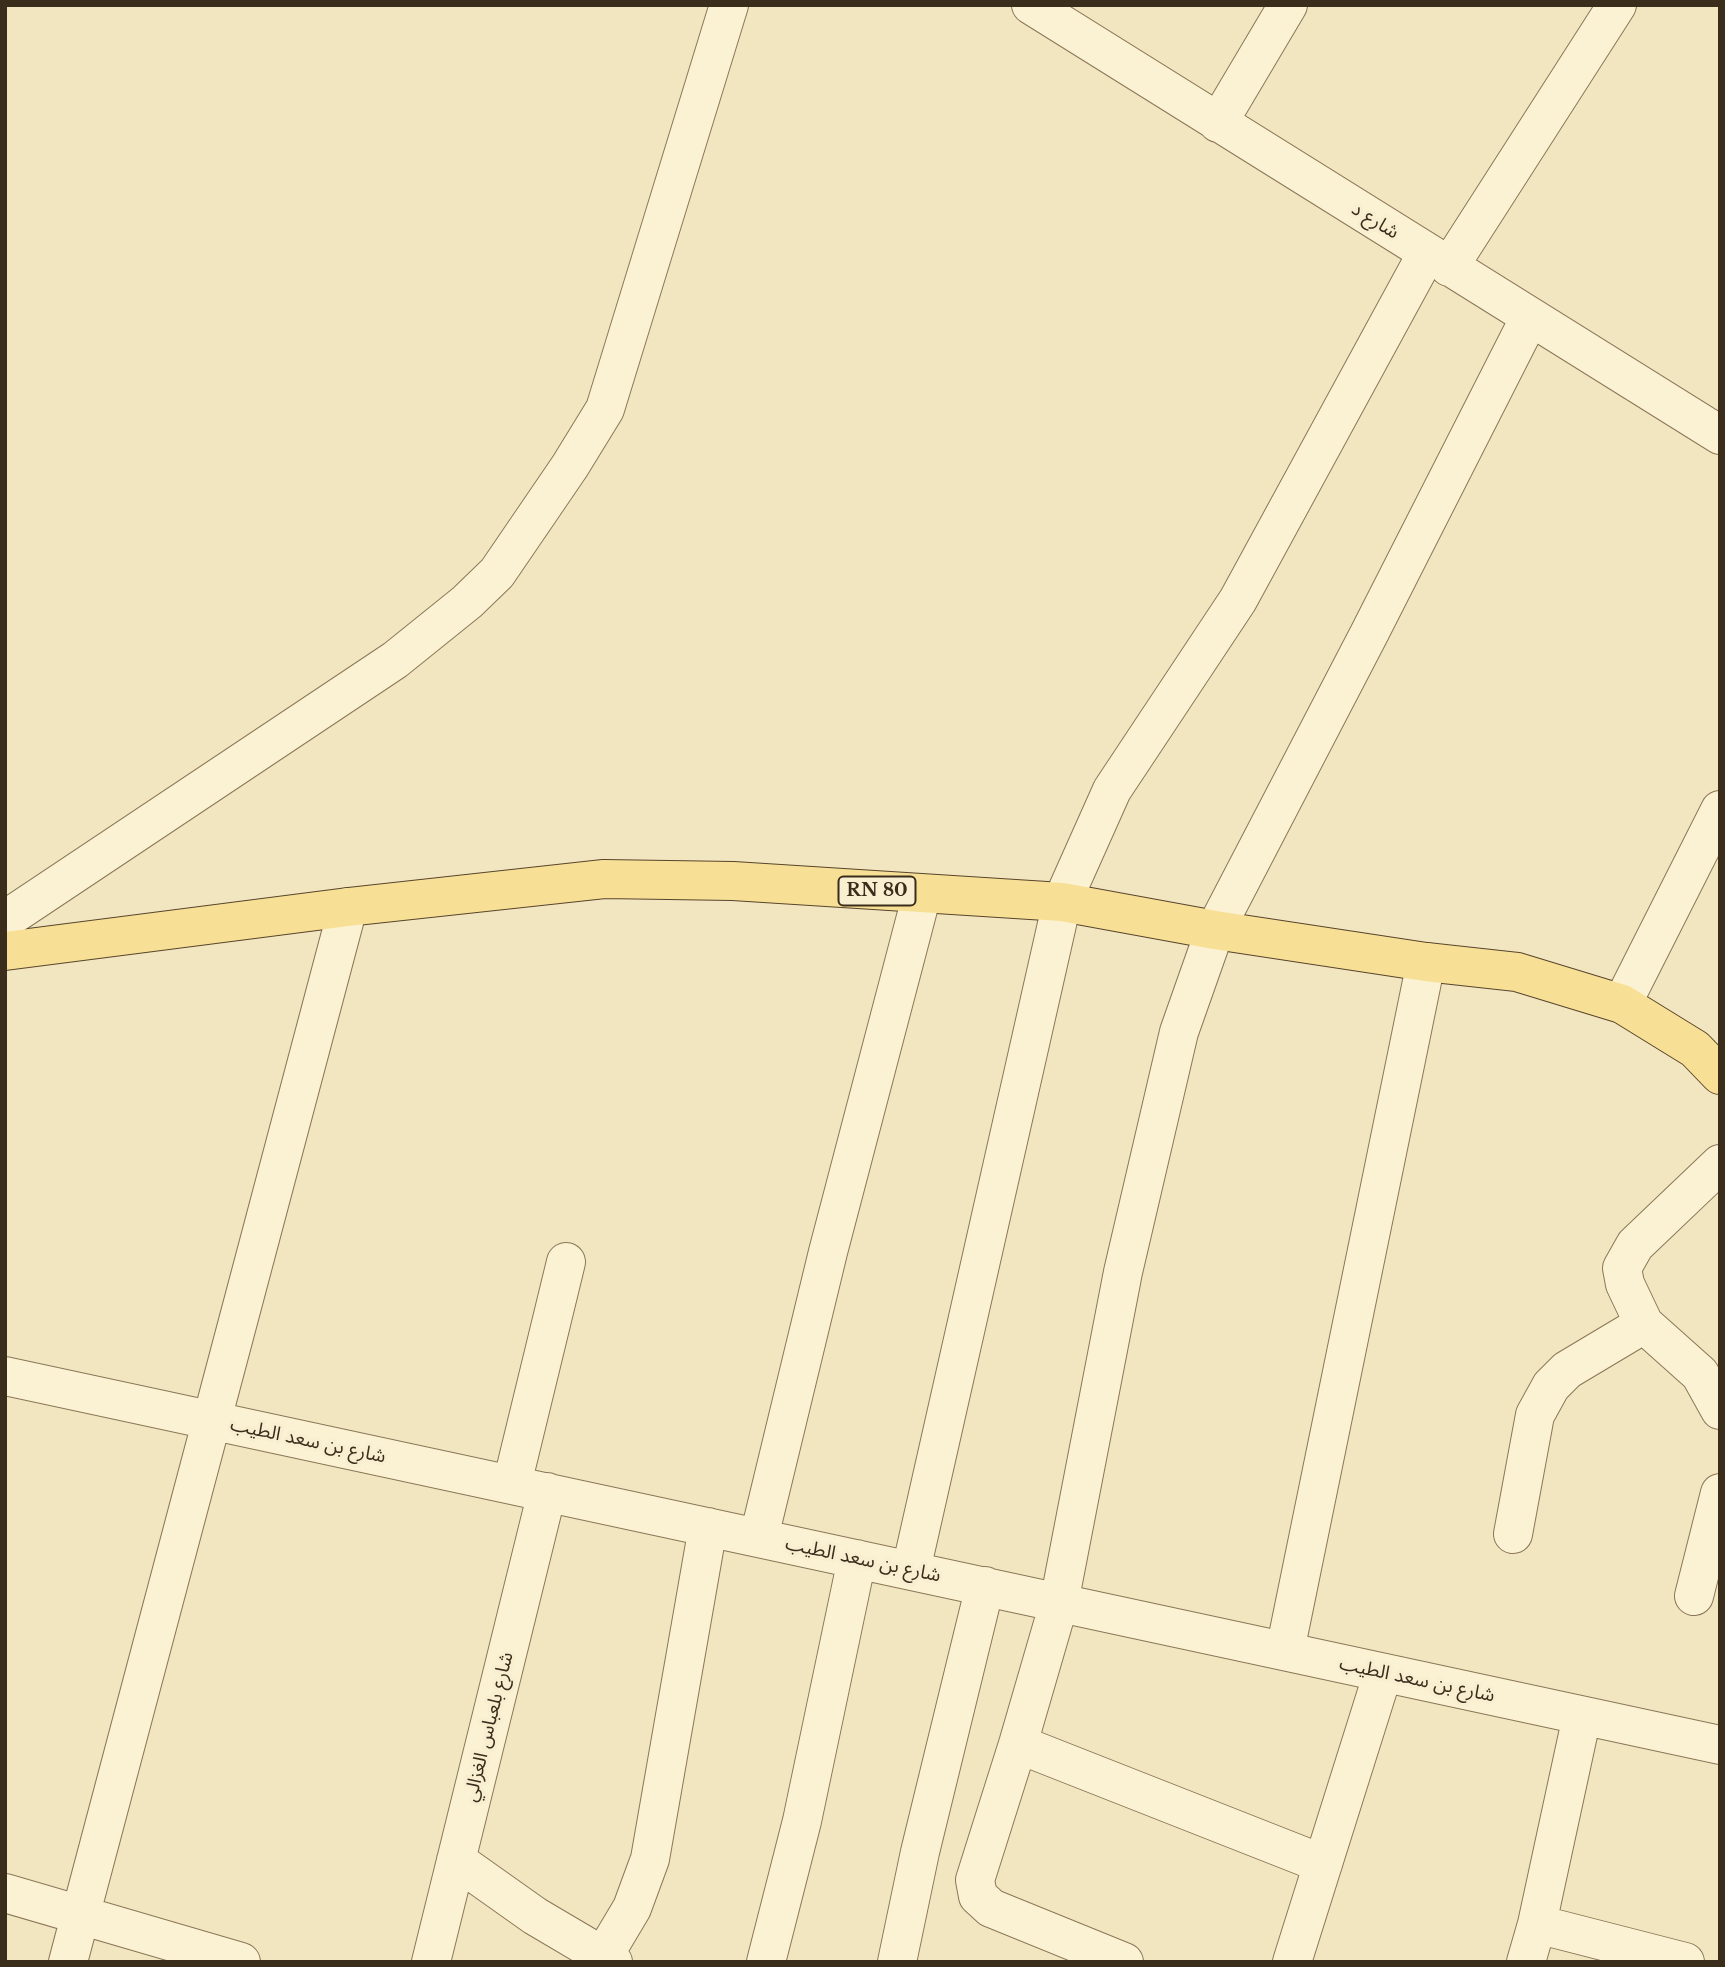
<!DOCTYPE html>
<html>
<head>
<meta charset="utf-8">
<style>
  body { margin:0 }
  #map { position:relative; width:1725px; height:1967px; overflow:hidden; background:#f1e6c0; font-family:"Libre Baskerville",serif }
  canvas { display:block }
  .frame { position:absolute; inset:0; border:7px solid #3a2d1c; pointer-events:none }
</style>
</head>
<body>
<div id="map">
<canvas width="1725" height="1967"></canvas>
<div class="frame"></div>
</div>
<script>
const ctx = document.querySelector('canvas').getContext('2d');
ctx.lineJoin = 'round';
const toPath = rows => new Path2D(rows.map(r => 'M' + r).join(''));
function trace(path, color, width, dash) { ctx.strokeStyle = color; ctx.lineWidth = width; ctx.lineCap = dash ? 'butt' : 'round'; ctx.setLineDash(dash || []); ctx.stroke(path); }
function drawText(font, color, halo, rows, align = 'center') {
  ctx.font = font + ' "Libre Baskerville","Noto Sans Arabic",serif'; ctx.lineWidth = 7; ctx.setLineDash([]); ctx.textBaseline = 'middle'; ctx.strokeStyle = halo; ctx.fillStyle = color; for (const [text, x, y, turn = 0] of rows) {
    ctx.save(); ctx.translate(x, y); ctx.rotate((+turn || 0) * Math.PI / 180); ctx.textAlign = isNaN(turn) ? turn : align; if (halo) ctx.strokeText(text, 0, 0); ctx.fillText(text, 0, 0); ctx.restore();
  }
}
const minor = toPath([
  [1031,5,1720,435],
  [1218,123,1288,5],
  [1449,267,1617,5],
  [5,920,395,660,467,602,497,573,570,466,605,409,729,5],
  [1622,1004,1720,810],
  [1720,1164,1635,1245,1622,1268,1625,1284,1644,1324,1700,1374,1720,1410],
  [5,1376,1720,1745],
  [512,1484,566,1262],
  [1513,1534,1535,1415,1551,1386,1567,1370,1644,1324],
  [759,1537,828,1252,922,894],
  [911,1570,1062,902,1112,790,1238,600,1427,253],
  [1694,1596,1720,1493],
  [1285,1651,1426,962],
  [1018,1744,1323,1864],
  [456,1860,535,1916,613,1962],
  [5,1893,241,1962],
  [1537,1924,1685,1962],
  [604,1955,632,1908,650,1859,708,1527],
  [68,1962,348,907],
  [431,1962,547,1492],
  [766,1962,802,1821,857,1559],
  [897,1962,920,1852,985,1586],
  [1124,1962,991,1908,978,1896,975,1880,1018,1744,1059,1603,1123,1272,1179,1032,1215,930,1370,632,1530,317],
  [1292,1962,1383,1673],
  [1526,1962,1537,1924,1582,1716]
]);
const major = toPath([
  [5,951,348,907,604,879,733,881,1062,902,1215,930,1426,962,1517,972,1622,1004,1695,1049,1720,1075]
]);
trace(minor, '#8b7757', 40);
trace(major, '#59442c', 40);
trace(minor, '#fbf2d4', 38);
trace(major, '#f7e095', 38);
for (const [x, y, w] of [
  [877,891,77]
]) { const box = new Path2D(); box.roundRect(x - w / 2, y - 14.5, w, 29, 5); ctx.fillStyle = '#f8efd0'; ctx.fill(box); trace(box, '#3a2d1c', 2); }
drawText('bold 18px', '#3a2d1c', null, [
  ["RN 80",877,891]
]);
drawText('19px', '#3a2d1c', '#f8efd0', [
  ["شارع د",1375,221,32],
  ["شارع بن سعد الطيب",308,1441,12],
  ["شارع بن سعد الطيب",863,1560,12],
  ["شارع بن سعد الطيب",1417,1680,12],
  ["شارع بلعباس الغزالي",489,1727,-76]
]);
</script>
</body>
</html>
